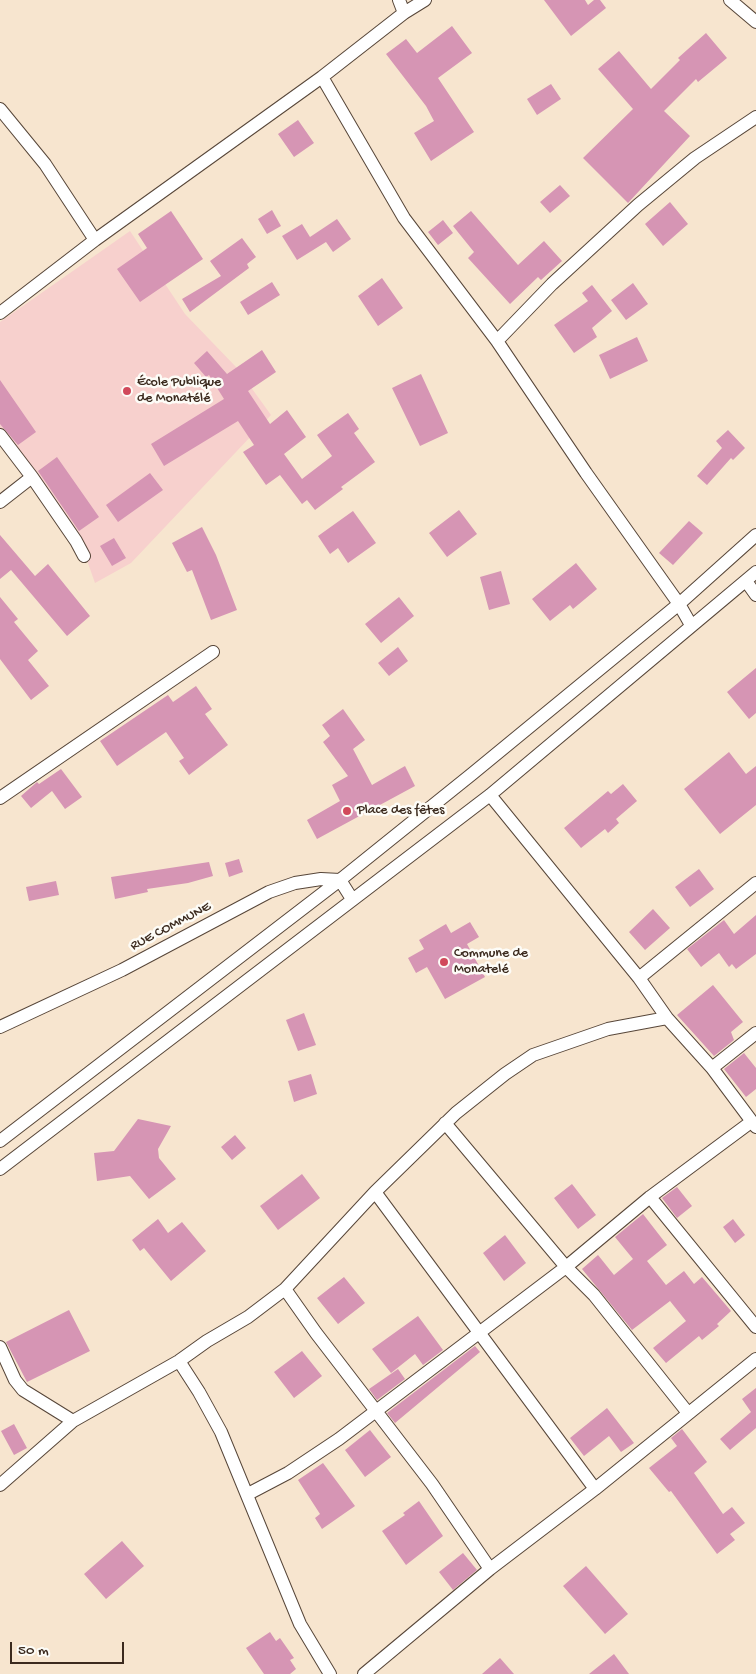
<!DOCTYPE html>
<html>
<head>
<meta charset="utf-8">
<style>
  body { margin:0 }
  #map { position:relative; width:756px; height:1674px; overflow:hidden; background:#f7e5cf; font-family:"Gochi Hand",sans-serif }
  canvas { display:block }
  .scale { position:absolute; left:10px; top:1642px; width:114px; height:22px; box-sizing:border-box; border:2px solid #3b2a1e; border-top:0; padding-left:6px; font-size:15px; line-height:18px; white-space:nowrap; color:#3b2a1e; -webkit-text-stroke:4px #fdfcf7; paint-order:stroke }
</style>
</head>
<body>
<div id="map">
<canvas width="756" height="1674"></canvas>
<div class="scale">50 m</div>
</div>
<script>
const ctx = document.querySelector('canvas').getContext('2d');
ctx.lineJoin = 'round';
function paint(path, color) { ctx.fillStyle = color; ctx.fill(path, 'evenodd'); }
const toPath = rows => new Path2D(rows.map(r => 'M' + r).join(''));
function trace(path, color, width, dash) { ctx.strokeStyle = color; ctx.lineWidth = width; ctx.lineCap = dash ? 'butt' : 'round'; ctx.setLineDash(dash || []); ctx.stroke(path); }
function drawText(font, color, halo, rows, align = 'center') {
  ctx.font = font + ' "Gochi Hand",sans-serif'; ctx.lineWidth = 5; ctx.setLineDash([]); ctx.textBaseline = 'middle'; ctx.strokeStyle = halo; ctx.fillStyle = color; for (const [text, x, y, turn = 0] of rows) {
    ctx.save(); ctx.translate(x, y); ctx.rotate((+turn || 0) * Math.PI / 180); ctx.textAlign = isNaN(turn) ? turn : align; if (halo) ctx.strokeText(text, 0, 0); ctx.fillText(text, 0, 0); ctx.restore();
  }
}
paint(toPath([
  [130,231,185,314,237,368,271,415,131,563,95,583,83,549,0,429,0,322]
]), '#f7d0cd');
paint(toPath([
  [544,0,585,0,588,5,594,0,600,0,606,8,571,36],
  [452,26,472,53,438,78,474,132,431,161,414,133,434,121,426,106,386,54,406,39,417,53],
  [706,33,727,58,698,82,696,79,664,111,690,136,628,203,583,158,633,109,598,69,619,51,651,89,680,60,678,58],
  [551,84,561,99,537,115,527,99],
  [298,120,314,143,294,157,278,134],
  [560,185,570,196,550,213,540,202],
  [670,202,688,224,663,246,645,224],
  [272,210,281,226,267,234,258,219],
  [171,211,203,259,140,302,117,269,147,248,138,234],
  [471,211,518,265,544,241,562,261,541,280,538,277,510,304,468,258,474,252,453,226],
  [337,219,351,239,333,252,326,242,297,260,282,236,302,224,310,237],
  [443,220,453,233,438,245,428,232],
  [242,238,256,257,247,264,249,268,190,312,182,299,221,276,210,261],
  [382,278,403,308,378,326,358,296],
  [272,282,280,295,248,315,240,302],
  [633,283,648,304,626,320,611,300],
  [592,285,612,311,592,328,597,337,574,353,554,325,588,301,582,293],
  [637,337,648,361,610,379,599,355],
  [262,350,276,372,248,391,270,424,287,410,306,437,284,454,302,479,332,456,317,435,348,413,359,429,354,433,375,462,341,487,343,489,315,510,307,500,302,504,280,475,266,485,243,452,254,445,238,421,164,466,151,444,224,399,209,375,206,377,194,363,207,351,227,374],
  [421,374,448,433,420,446,392,388],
  [0,380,36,432,18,445,0,424],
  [728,430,745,448,733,460,731,458,707,485,697,476,722,448,716,441],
  [57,457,99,517,79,531,38,471],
  [150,473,163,490,118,522,106,505],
  [459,510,477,534,447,557,429,533],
  [353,511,376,543,348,563,338,548,330,554,318,536],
  [689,521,703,533,673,565,659,553],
  [202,527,216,555,237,610,211,620,192,570,187,572,172,543],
  [0,535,35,576,48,564,90,616,67,636,11,570,0,579],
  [114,538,126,558,112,566,100,546],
  [576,563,597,589,573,609,570,605,550,621,532,599],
  [501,571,510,604,489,610,480,577],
  [0,597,18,619,14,622,38,651,28,660,49,686,31,700,0,659],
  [399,597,414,616,381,643,365,624],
  [398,647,408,661,389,676,378,663],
  [756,668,756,713,749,719,727,692],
  [196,686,212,709,205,714,228,745,189,775,179,761,184,758,166,732,117,766,100,741,168,695,173,702],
  [343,709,365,740,353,749,372,785,405,766,415,786,317,839,307,820,340,801,332,785,348,776,323,742,330,736,322,725],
  [729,752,746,774,756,766,756,805,720,834,684,789],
  [61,769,82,797,65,809,52,791,31,808,21,796,37,782,39,784],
  [623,784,637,801,616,819,619,823,608,833,605,829,581,848,564,828,608,791,611,794],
  [239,859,243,872,229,877,225,863],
  [209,862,213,876,188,883,147,889,148,892,115,899,111,877],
  [699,869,714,889,690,907,675,887],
  [56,881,59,895,29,901,26,887],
  [653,909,670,928,645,950,629,932],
  [756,915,756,954,736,969,732,964,729,967,719,953,701,967,687,949,724,920,734,934],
  [470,922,479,937,467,944,485,977,445,999,427,967,416,973,408,958,424,949,419,940,446,924,451,933],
  [713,985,743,1022,731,1032,734,1040,714,1056,677,1015],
  [304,1013,316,1045,298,1051,286,1020],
  [744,1053,756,1068,756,1089,746,1097,724,1069],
  [311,1074,317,1094,294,1102,288,1081],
  [138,1119,171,1126,158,1149,159,1158,176,1179,149,1199,130,1176,97,1181,94,1153,114,1151],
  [235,1135,246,1148,232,1160,221,1147],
  [302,1174,320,1198,278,1230,260,1206],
  [572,1184,596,1215,578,1229,554,1198],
  [677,1187,692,1206,677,1218,662,1198],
  [643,1214,667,1245,647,1261,666,1285,684,1271,694,1284,702,1277,731,1311,717,1324,719,1326,702,1340,699,1336,666,1363,653,1348,686,1321,670,1301,632,1330,582,1269,598,1255,614,1275,633,1259,615,1237],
  [158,1219,168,1233,182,1222,206,1251,171,1281,144,1248,140,1251,132,1240],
  [733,1219,745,1235,735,1243,723,1227],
  [505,1235,526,1263,504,1281,483,1253],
  [344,1277,365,1303,338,1324,317,1298],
  [69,1310,90,1351,27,1382,6,1342],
  [418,1316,443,1350,423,1365,415,1354,391,1373,372,1349],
  [475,1346,480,1352,395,1423,387,1413],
  [302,1351,322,1376,294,1398,274,1372],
  [398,1369,405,1379,377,1400,369,1389],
  [756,1388,756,1428,730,1450,720,1439,751,1412,742,1399],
  [607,1408,634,1443,621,1452,609,1436,584,1456,570,1438],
  [14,1424,27,1448,14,1455,1,1431],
  [682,1429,707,1462,694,1473,723,1514,732,1507,745,1523,730,1534,735,1540,717,1554,671,1491,669,1492,649,1468,677,1446,671,1438],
  [370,1430,391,1457,365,1477,345,1450],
  [323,1463,355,1506,322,1529,315,1518,320,1514,298,1480],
  [419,1501,443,1536,406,1565,382,1531,405,1515,403,1513],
  [122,1541,144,1566,106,1599,84,1574],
  [463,1553,477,1570,453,1590,439,1572],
  [586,1566,628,1614,605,1634,563,1586],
  [270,1632,276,1641,280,1638,294,1658,290,1660,296,1669,290,1674,264,1674,246,1648],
  [614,1654,629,1674,589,1674],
  [500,1658,514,1674,482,1674]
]), '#d695b4');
const street = toPath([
  [399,0,404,13],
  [730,0,756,22],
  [322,77,404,218,497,341,586,473,679,604,691,625],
  [0,109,45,164,95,240],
  [0,313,95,240,322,77,404,13,425,0],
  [497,341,552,284,638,205,695,158,756,117],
  [0,435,32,477,0,502],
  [32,477,76,541,84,556],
  [746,581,756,595],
  [490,795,639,978,667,1018],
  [0,798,213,652],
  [639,978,756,883],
  [0,1027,122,970,269,892,295,883,321,879,340,880,352,899],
  [712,1068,756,1033],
  [445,1123,566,1267,594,1295,688,1413],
  [0,1141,340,880,472,774,679,604,756,535],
  [0,1169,490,795,756,572],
  [375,1192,595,1489],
  [650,1197,756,1327],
  [285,1289,316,1333,432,1484,490,1569],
  [0,1347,15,1380,23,1390,73,1421],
  [179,1361,199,1392,221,1432,300,1624,330,1674],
  [0,1485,73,1421,179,1361,207,1341,248,1317,285,1289,375,1192,456,1113,505,1074,533,1055,608,1029,667,1018,712,1068,756,1127],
  [248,1494,288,1473,339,1439,566,1267,650,1197,751,1122],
  [364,1674,490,1569,595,1489,756,1359]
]);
trace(street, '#574639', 14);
trace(street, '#fff', 12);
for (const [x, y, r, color] of [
  [127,391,5,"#d1495b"],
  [347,811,5,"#d1495b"],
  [444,962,5,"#d1495b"]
]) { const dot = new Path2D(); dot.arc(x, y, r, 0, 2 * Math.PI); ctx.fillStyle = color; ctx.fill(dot); trace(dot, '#fdfcf7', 2); }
drawText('14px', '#3b2a1e', '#fdfcf7', [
  ["École Publique",137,383],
  ["de Monatélé",137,399],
  ["Place des fêtes",357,811],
  ["Commune de",454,954],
  ["Monatelé",454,970]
], 'left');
drawText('14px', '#3b2a1e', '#fdfcf7', [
  ["RUE COMMUNE",171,927,-28]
]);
</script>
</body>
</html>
